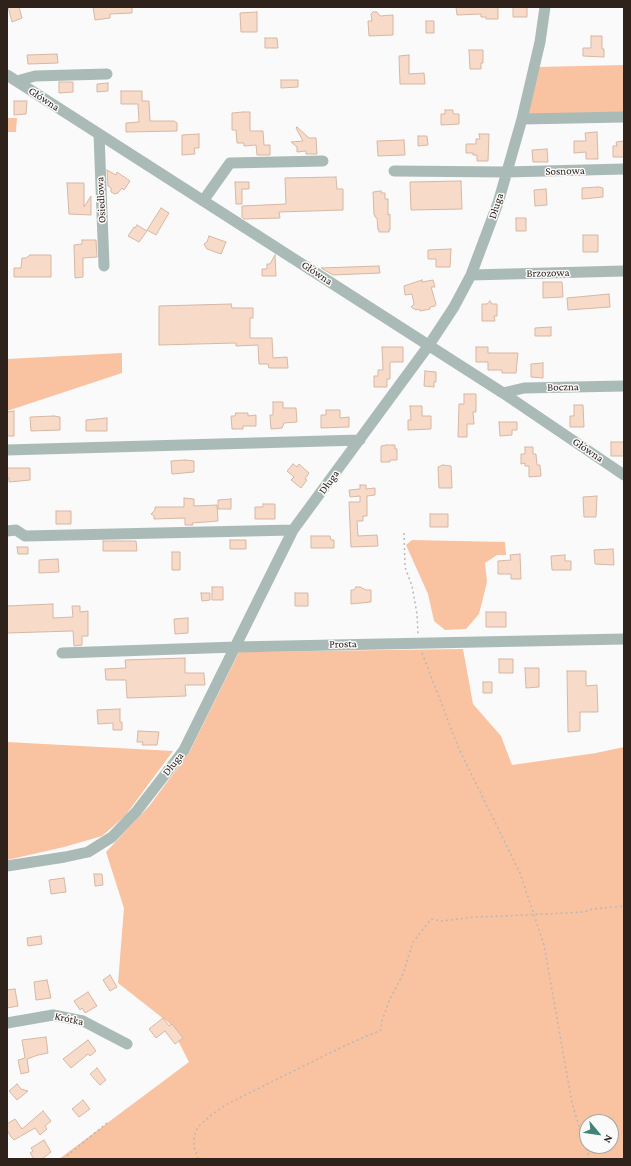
<!DOCTYPE html>
<html>
<head>
<meta charset="utf-8">
<style>
  body { margin:0 }
  #map { position:relative; width:631px; height:1166px; overflow:hidden; background:#fafafa; font-family:"Crimson Pro",serif }
  canvas { display:block }
  .frame { position:absolute; inset:0; border:8px solid #2e221b; pointer-events:none }
  .north { position:absolute; left:579px; top:1114px; width:40px; height:40px; box-sizing:border-box; background:#fafafa; border:1px solid #a8a4a1; border-radius:50%; rotate:119deg; font-size:11px; font-weight:700; line-height:16px; text-align:center; color:#2e221b }
  .north::after { content:''; display:block; margin:auto; width:14px; height:18px; background:#408478; clip-path:polygon(50% 0,100% 100%,50% 72%,0 100%) }
</style>
</head>
<body>
<div id="map">
<canvas width="631" height="1166"></canvas>
<div class="frame"></div>
<div class="north">N</div>
</div>
<script>
const ctx = document.querySelector('canvas').getContext('2d');
ctx.lineJoin = 'round';
function paint(path, color) { ctx.fillStyle = color; ctx.fill(path, 'evenodd'); }
const toPath = rows => new Path2D(rows.map(r => 'M' + r).join(''));
function trace(path, color, width, dash) { ctx.strokeStyle = color; ctx.lineWidth = width; ctx.lineCap = dash ? 'butt' : 'round'; ctx.setLineDash(dash || []); ctx.stroke(path); }
function drawText(font, color, halo, rows, align = 'center') {
  ctx.font = font + ' "Crimson Pro",serif'; ctx.lineWidth = 3; ctx.setLineDash([]); ctx.textBaseline = 'middle'; ctx.strokeStyle = halo; ctx.fillStyle = color; for (const [text, x, y, turn = 0] of rows) {
    ctx.save(); ctx.translate(x, y); ctx.rotate((+turn || 0) * Math.PI / 180); ctx.textAlign = isNaN(turn) ? turn : align; if (halo) ctx.strokeText(text, 0, 0); ctx.fillText(text, 0, 0); ctx.restore();
  }
}
paint(toPath([
  [624,65,624,115,527,117,538,67],
  [7,118,17,118,16,132,7,132],
  [122,353,122,373,7,411,7,359],
  [412,540,505,542,506,555,497,555,485,563,487,582,479,614,466,629,445,630,434,621,428,594,406,545],
  [463,649,473,704,501,736,512,765,596,753,624,747,624,1159,59,1159,189,1062,169,1023,118,983,124,908,106,852,150,805,190,751,239,652],
  [587,1122,611,1122,611,1146,587,1146],
  [7,742,173,751,125,816,102,836,64,847,7,860]
]), '#f9c2a1');
const building = toPath([
  [8,7,19,7,22,18,12,22,8,7],
  [93,7,132,7,132,13,110,14,110,18,95,20,93,7],
  [456,7,498,7,498,19,486,19,486,17,481,17,481,14,457,15,456,7],
  [513,7,527,7,527,17,513,17,513,7],
  [257,12,257,32,241,32,240,13,257,12],
  [373,12,377,12,380,16,393,15,393,35,369,36,368,21,372,21,371,14,373,12],
  [426,21,434,21,434,33,426,33,426,21],
  [591,36,602,36,602,49,604,49,604,57,583,56,583,48,591,48,591,36],
  [265,38,277,38,278,48,265,48,265,38],
  [469,50,483,50,483,63,481,63,481,69,470,69,469,50],
  [57,54,58,63,28,64,27,55,57,54],
  [409,55,409,74,424,73,425,84,400,84,399,56,409,55],
  [281,80,298,80,298,87,281,88,281,80],
  [59,82,73,82,73,92,59,93,59,82],
  [108,83,108,91,97,92,97,84,108,83],
  [121,91,142,91,142,101,149,101,150,121,174,121,177,123,177,131,126,132,126,123,139,122,138,104,121,104,121,91],
  [14,101,27,101,26,114,14,115,14,101],
  [445,110,453,110,453,114,459,114,459,124,441,125,441,114,445,114,445,110],
  [243,112,250,112,250,131,263,131,264,145,270,145,270,155,257,155,256,145,244,146,244,143,237,143,236,130,232,130,232,113,243,112],
  [297,127,309,138,316,138,317,154,306,154,306,151,297,152,297,147,291,142,303,141,296,128,297,127],
  [597,132,598,159,586,159,586,152,574,153,574,141,586,141,585,133,597,132],
  [199,134,199,148,194,148,195,154,182,155,182,135,199,134],
  [479,134,489,134,488,161,477,161,477,155,473,155,473,153,466,153,466,144,476,144,476,139,480,139,479,134],
  [418,136,427,136,428,145,418,146,418,136],
  [404,140,405,155,378,156,377,141,404,140],
  [624,141,624,157,613,157,613,146,617,146,616,142,624,141],
  [547,149,548,162,533,162,532,150,547,149],
  [107,170,116,175,117,172,130,181,124,190,122,188,118,193,115,194,111,192,111,188,108,186,107,170],
  [336,177,337,189,343,189,343,210,279,212,280,218,244,219,242,217,242,206,286,204,285,178,336,177],
  [461,181,462,209,411,210,410,182,461,181],
  [235,182,249,182,249,189,242,189,242,204,236,204,235,182],
  [67,183,84,183,84,207,91,196,91,215,69,214,67,183],
  [598,187,603,188,603,197,582,199,582,188,598,187],
  [546,189,547,205,535,206,534,190,546,189],
  [381,191,381,193,385,193,385,199,388,199,388,215,390,214,390,230,389,230,389,232,379,232,379,230,378,230,377,218,375,217,375,215,374,215,373,192,381,191],
  [161,208,169,213,156,235,147,230,161,208],
  [516,218,526,218,526,231,516,231,516,218],
  [137,225,147,231,139,242,128,236,134,227,135,228,137,225],
  [583,235,598,235,598,252,583,252,583,235],
  [209,236,226,242,221,254,207,249,204,244,207,242,209,236],
  [82,240,96,240,97,257,83,258,83,277,75,278,74,245,82,244,82,240],
  [451,249,450,267,436,267,436,259,428,259,428,250,451,249],
  [30,255,51,255,51,277,14,277,14,268,21,268,22,258,26,258,30,255],
  [275,255,276,276,262,276,262,269,267,269,267,264,270,264,275,255],
  [379,266,380,273,333,275,321,268,379,266],
  [422,280,422,282,433,280,435,287,431,287,436,304,435,306,430,307,430,309,420,311,419,309,416,310,411,307,414,304,412,294,405,295,404,286,422,280],
  [543,282,562,282,563,297,543,298,543,282],
  [609,294,610,307,568,310,567,298,609,294],
  [490,301,492,304,497,304,497,316,494,316,495,321,482,321,482,304,487,304,490,301],
  [231,304,232,308,253,308,253,318,250,318,250,338,272,338,273,358,287,357,288,368,269,368,268,364,259,364,258,345,236,346,236,343,159,345,159,306,231,304],
  [551,327,551,336,535,336,535,328,551,327],
  [382,347,403,347,403,362,390,362,390,379,387,379,387,387,374,387,374,376,378,376,378,370,383,370,382,347],
  [476,347,488,347,488,353,518,353,516,373,502,373,502,370,488,370,488,362,476,362,476,347],
  [543,363,543,378,531,377,531,364,543,363],
  [425,371,436,372,436,382,434,382,434,387,424,386,425,371],
  [464,394,476,394,476,412,473,412,474,424,467,424,467,437,458,437,459,404,464,404,464,394],
  [273,402,283,402,283,408,296,408,297,422,284,423,282,428,271,429,270,415,273,415,273,402],
  [574,405,583,405,584,427,570,427,570,416,574,416,574,405],
  [410,406,422,406,422,416,431,416,431,429,408,430,408,420,411,420,410,406],
  [326,410,340,410,340,418,349,417,349,427,321,428,321,415,326,415,326,410],
  [14,411,14,436,7,436,7,412,14,411],
  [236,413,248,413,248,416,256,415,256,426,243,426,243,429,232,429,231,416,235,416,236,413],
  [54,416,60,417,60,430,31,431,30,417,54,416],
  [107,418,107,431,86,431,86,420,107,418],
  [499,422,517,422,517,430,512,430,512,435,500,436,499,422],
  [611,442,624,442,624,456,611,456,611,442],
  [387,445,395,445,395,449,397,449,397,460,390,460,390,462,381,462,381,446,387,445],
  [525,447,533,447,533,454,536,454,537,465,540,465,541,476,529,477,529,466,525,466,525,463,521,464,521,454,525,454,525,447],
  [185,460,194,461,194,472,172,474,171,461,185,460],
  [293,464,297,467,299,464,309,473,305,479,307,480,301,488,291,480,294,477,287,471,293,464],
  [443,465,451,466,452,488,439,488,438,467,443,465],
  [7,468,30,468,30,480,9,482,9,478,7,478,7,468],
  [360,485,366,485,366,489,375,488,375,495,367,496,367,516,363,516,363,521,357,521,358,536,377,535,378,546,351,547,349,502,360,502,360,496,350,497,349,490,360,489,360,485],
  [597,496,596,517,584,517,583,497,597,496],
  [184,498,194,499,194,506,217,505,218,521,192,523,193,525,185,525,185,518,154,519,154,516,151,514,155,510,155,507,184,507,184,498],
  [231,499,231,509,218,509,218,500,231,499],
  [263,504,275,504,275,519,255,519,255,507,263,507,263,504],
  [56,511,71,511,71,524,56,524,56,511],
  [430,514,448,514,448,527,430,527,430,514],
  [311,536,330,536,331,540,334,540,334,548,311,548,311,536],
  [230,540,246,540,246,549,230,549,230,540],
  [103,541,136,541,137,551,103,551,103,541],
  [17,547,28,547,28,554,18,554,17,547],
  [613,549,614,565,595,564,594,550,613,549],
  [172,552,180,552,180,570,172,570,172,552],
  [520,554,521,579,511,579,511,574,498,574,498,561,511,560,510,555,520,554],
  [565,555,565,561,571,561,571,570,552,570,551,556,565,555],
  [58,559,59,572,39,573,39,560,58,559],
  [212,587,223,587,223,600,212,600,212,587],
  [356,587,360,587,366,590,371,590,371,602,351,604,351,590,354,590,356,587],
  [201,593,210,593,210,600,202,601,201,593],
  [295,593,308,593,308,606,295,606,295,593],
  [53,604,53,618,73,617,72,606,80,606,80,612,88,611,88,636,82,636,82,645,74,646,73,631,72,631,7,633,7,606,53,604],
  [486,612,506,612,506,627,486,627,486,612],
  [188,618,188,633,175,634,174,619,188,618],
  [185,658,185,673,204,673,204,675,205,685,185,685,186,696,127,698,126,680,106,680,105,669,126,668,125,660,185,658],
  [499,659,513,659,513,673,499,673,499,659],
  [525,668,539,668,539,687,526,688,525,668],
  [567,671,586,671,586,686,597,685,598,712,580,712,580,731,568,732,567,671],
  [483,682,492,682,492,693,483,693,483,682],
  [120,709,120,722,122,722,122,730,113,730,113,723,98,724,97,710,120,709],
  [138,731,159,732,157,745,142,745,143,742,137,742,138,731],
  [94,874,102,874,103,885,95,886,94,874],
  [64,878,66,892,51,894,49,880,64,878],
  [41,936,42,944,28,946,27,938,41,936],
  [110,975,117,987,110,991,103,980,110,975],
  [47,980,51,998,36,1000,34,982,47,980],
  [15,989,18,1006,7,1008,7,990,15,989],
  [88,992,97,1006,85,1013,82,1008,80,1010,74,1001,88,992],
  [163,1018,169,1026,172,1024,183,1038,175,1044,165,1031,156,1038,149,1029,163,1018],
  [46,1037,48,1053,38,1055,27,1059,29,1072,21,1074,18,1060,25,1058,22,1040,46,1037],
  [88,1040,96,1051,90,1056,88,1054,71,1068,63,1059,88,1040],
  [97,1068,106,1080,100,1085,90,1074,97,1068],
  [17,1084,21,1089,28,1091,17,1100,9,1091,17,1084],
  [83,1100,90,1109,79,1117,72,1109,83,1100],
  [43,1111,51,1121,45,1126,47,1129,40,1135,35,1128,14,1140,11,1137,7,1130,7,1124,15,1119,22,1129,43,1111],
  [44,1140,51,1152,42,1159,34,1159,30,1153,33,1151,31,1148,44,1140]
]);
paint(building, '#f8dac9');
trace(building, '#d6b7a4', 1);
trace(toPath([
  [404,533,405,567,412,586,417,614,418,634],
  [422,653,459,749,520,873,544,945,572,1103,585,1146,590,1159],
  [63,1159,107,1123],
  [198,1159,194,1147,194,1136,198,1127,210,1116,227,1104,344,1046,381,1030,382,1021,390,999,403,974,413,942,431,919,442,921,475,917,505,916,584,912,592,909,624,906]
]), '#bbb8b5', 1.5, [2, 3]);
trace(toPath([
  [7,75,503,393,624,475],
  [17,81,35,76,107,74],
  [522,119,624,117],
  [99,134,104,266],
  [394,171,506,172,624,169],
  [203,201,230,163,323,161],
  [471,275,624,271],
  [503,393,524,388,624,386],
  [7,450,360,440],
  [7,531,16,530,25,536,293,530],
  [62,653,236,647,624,639],
  [7,866,65,857,88,852,112,837,136,812,184,750,293,530,429,345,454,307,471,275,498,203,522,119,540,42,545,7],
  [7,1023,53,1015,83,1021,127,1044]
]), '#aabbb7', 11);
drawText('11px', '#2e221b', '#fafafa', [
  ["Główna",44,99,33],
  ["Sosnowa",565,171,-1],
  ["Osiedlowa",101,200,-93],
  ["Długa",496,206,-72],
  ["Główna",317,273,33],
  ["Brzozowa",548,273,-1],
  ["Boczna",563,387,-1],
  ["Główna",588,450,34],
  ["Długa",329,482,-54],
  ["Prosta",343,644,-1],
  ["Długa",173,764,-52],
  ["Krótka",69,1019,12]
]);
</script>
</body>
</html>
